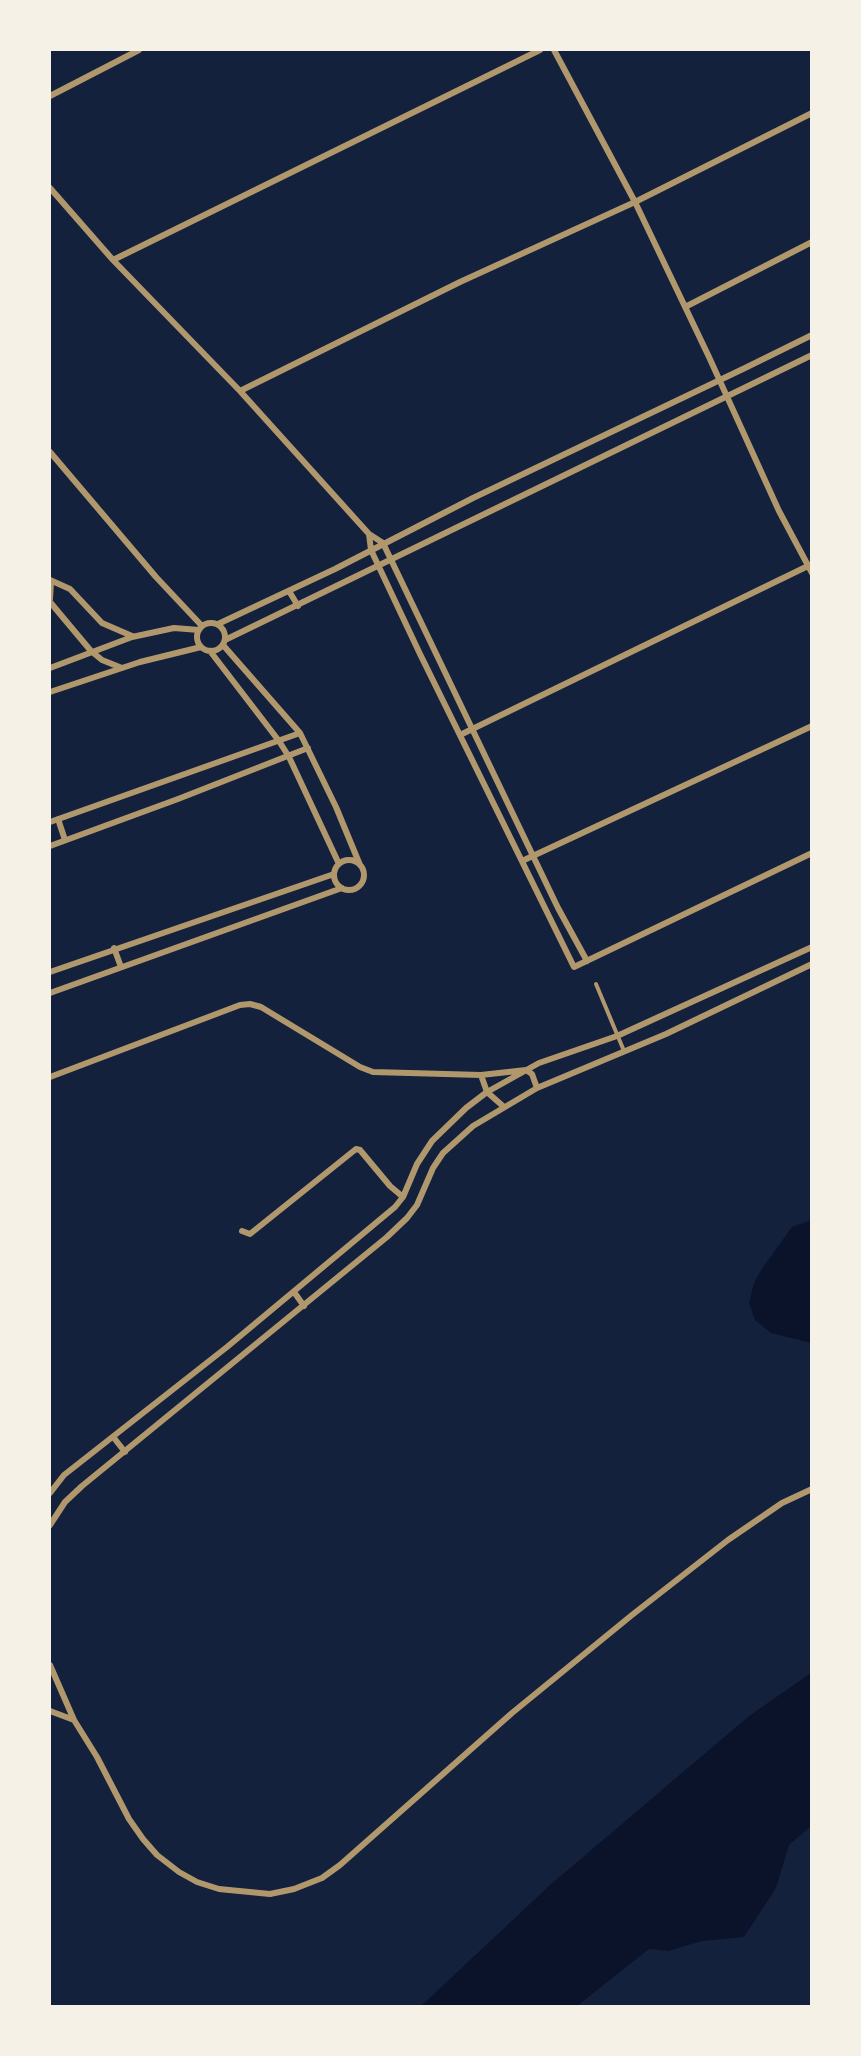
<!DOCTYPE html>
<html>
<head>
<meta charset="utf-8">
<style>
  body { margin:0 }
  #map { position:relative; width:861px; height:2056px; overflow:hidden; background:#14213d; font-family:Signika,sans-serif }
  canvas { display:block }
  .frame { position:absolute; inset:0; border:51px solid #f6f1e7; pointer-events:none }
</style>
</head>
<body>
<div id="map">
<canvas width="861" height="2056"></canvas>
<div class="frame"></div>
</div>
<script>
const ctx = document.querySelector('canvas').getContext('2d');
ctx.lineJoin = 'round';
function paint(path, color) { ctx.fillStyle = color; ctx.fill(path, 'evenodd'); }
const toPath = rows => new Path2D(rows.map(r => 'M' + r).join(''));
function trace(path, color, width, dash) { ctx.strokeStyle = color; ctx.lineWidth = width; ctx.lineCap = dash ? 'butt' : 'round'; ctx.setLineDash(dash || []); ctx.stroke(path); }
paint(toPath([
  [811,1220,811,1219,811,1343,771,1333,755,1320,749,1303,754,1283,761,1270,792,1227],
  [811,1673,811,1826,789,1845,776,1888,744,1937,702,1941,668,1951,649,1949,577,2006,421,2006,550,1885,749,1716]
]), '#0b132b');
trace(toPath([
  [596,984,624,1051]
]), '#b1986c', 4);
trace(toPath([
  [554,50,635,202,709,357,779,511,812,573],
  [50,96,139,50],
  [50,188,113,260,240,391,369,534,383,543,558,908,587,961],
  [113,260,540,50],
  [685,307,812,242],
  [240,391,460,282,635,202,812,113],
  [50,452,156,577,202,626],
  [369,534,371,550,420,654,574,967,812,853],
  [50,580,70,589,102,623,132,636],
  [289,591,298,606],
  [50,599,51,582],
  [50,602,91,651,102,660,122,668],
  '197 637a14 14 0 1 1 28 0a14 14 0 1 1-28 0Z',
  [218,624,335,569,473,498,745,368,812,335],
  [225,640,812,355],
  [223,645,300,733,336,807,360,865],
  [210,651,279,741,289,757,339,864],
  [50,668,132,637,174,628,199,630],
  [50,692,140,662,201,647],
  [460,735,810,565],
  [58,819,65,840],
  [50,822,300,733],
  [50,846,178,799,308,748],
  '334 875a15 15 0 1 1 30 0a15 15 0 1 1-30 0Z',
  [522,861,812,726],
  [114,948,121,967],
  [50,972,334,874],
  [50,993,342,888],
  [481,1075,487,1092,504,1107],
  [50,1077,240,1005,250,1004,261,1007,360,1067,373,1072,481,1075,526,1070,532,1074,537,1088],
  [242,1231,250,1234,356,1149,360,1150,390,1186,403,1197],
  [294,1292,304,1306],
  [114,1438,125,1452],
  [50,1493,64,1475,227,1347,395,1207,403,1197,417,1164,432,1141,466,1108,487,1092,539,1063,617,1036,812,947],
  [50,1525,65,1502,82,1486,387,1237,407,1218,417,1205,433,1168,443,1153,473,1126,537,1088,666,1034,812,964],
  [50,1665,74,1720,97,1757,129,1819,143,1839,157,1855,179,1872,197,1882,219,1889,270,1894,294,1889,322,1878,340,1865,512,1713,632,1615,728,1540,782,1503,812,1489],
  [50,1711,74,1720]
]), '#b1986c', 6);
</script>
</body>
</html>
